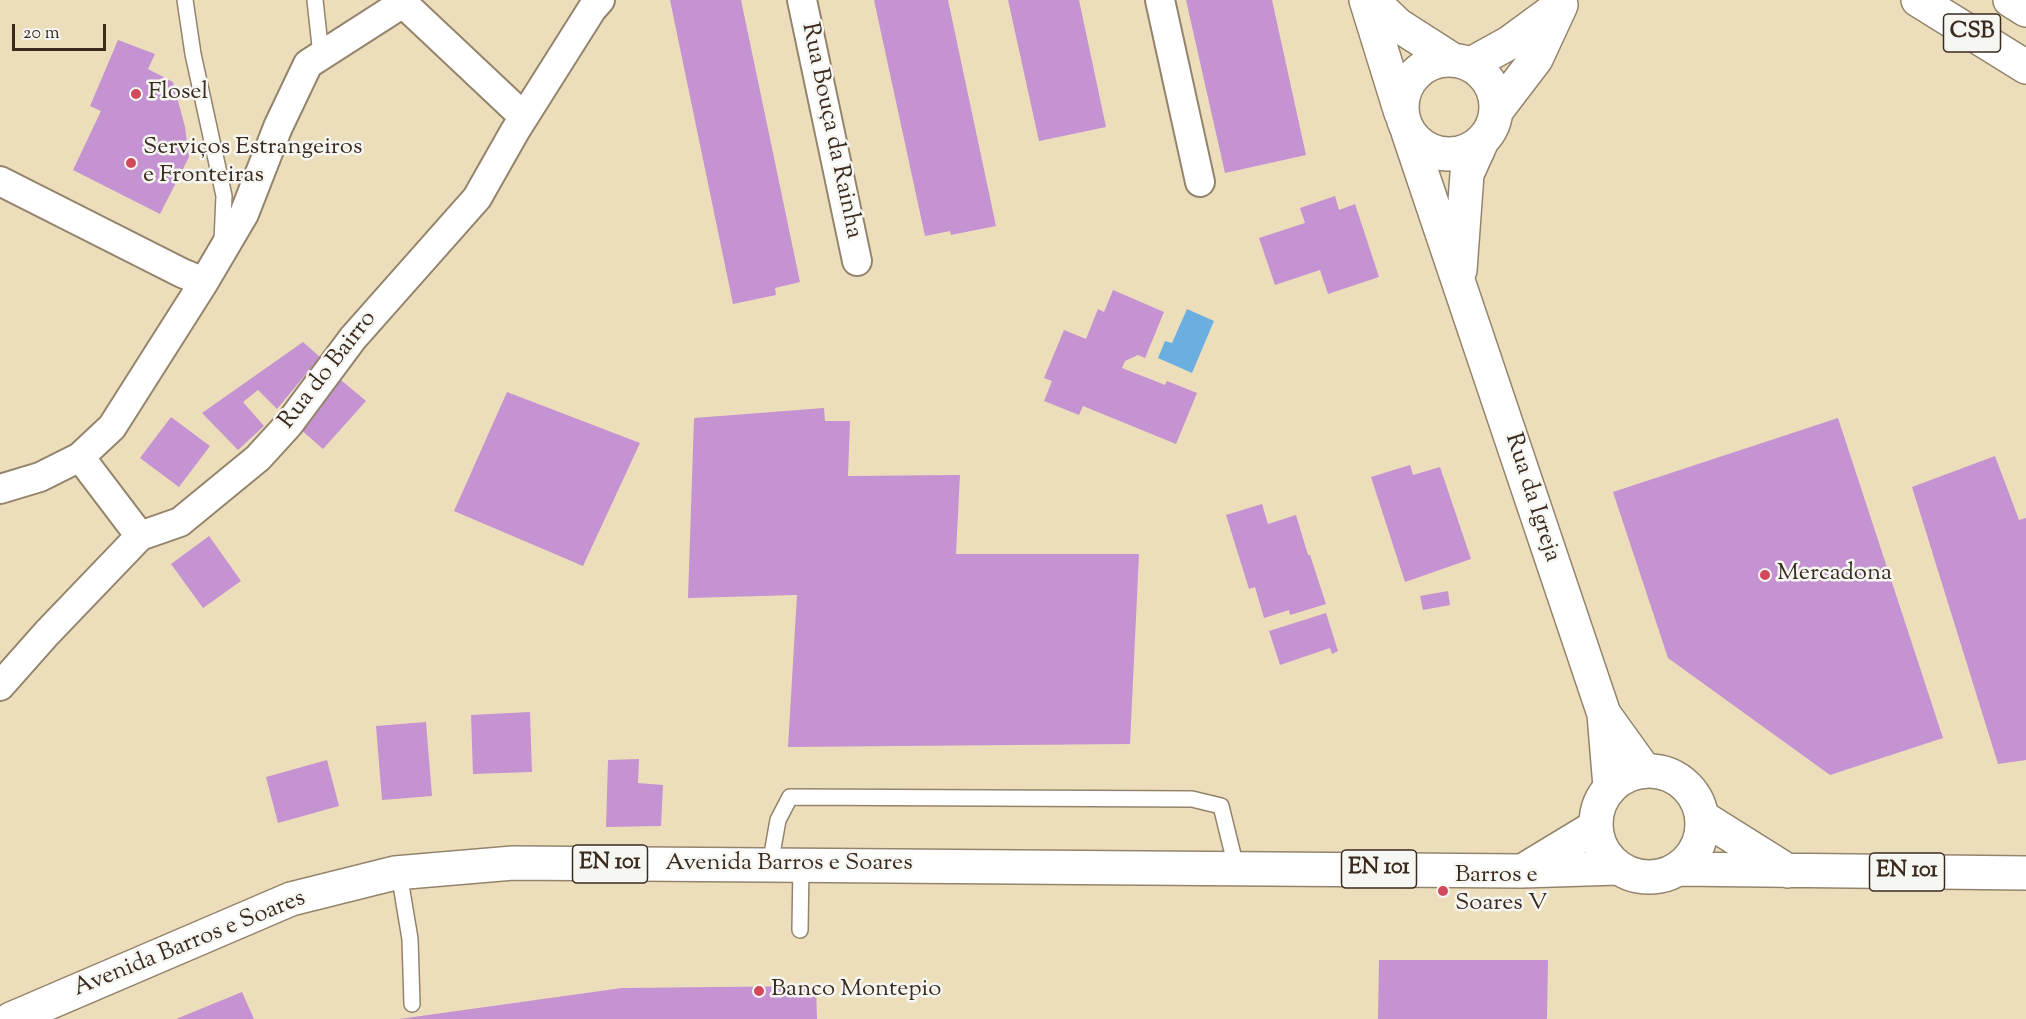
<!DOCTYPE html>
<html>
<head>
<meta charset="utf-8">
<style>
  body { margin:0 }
  #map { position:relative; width:2026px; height:1019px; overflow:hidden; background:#ecdebb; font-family:"Sorts Mill Goudy",serif }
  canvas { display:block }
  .scale { position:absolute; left:12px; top:24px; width:94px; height:27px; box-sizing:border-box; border:3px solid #3b2a1e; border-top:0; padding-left:8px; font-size:18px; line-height:21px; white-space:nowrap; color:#3b2a1e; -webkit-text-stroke:4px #f6f6f2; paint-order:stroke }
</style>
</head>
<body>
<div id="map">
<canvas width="2026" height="1019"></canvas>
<div class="scale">20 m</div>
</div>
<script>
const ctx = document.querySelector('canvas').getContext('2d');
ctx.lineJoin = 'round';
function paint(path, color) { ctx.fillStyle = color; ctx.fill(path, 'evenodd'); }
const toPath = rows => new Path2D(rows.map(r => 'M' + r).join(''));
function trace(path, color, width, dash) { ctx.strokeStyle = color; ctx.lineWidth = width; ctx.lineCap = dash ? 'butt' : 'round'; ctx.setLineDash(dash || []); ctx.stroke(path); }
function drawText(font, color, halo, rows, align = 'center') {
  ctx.font = font + ' "Sorts Mill Goudy",serif'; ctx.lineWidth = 5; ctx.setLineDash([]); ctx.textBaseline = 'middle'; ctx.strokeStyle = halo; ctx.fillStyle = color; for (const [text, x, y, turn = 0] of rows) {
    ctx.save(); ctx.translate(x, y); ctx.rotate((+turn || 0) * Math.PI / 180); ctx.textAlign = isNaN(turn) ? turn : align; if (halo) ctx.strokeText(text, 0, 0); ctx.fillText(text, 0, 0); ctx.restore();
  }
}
paint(toPath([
  [1187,309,1214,321,1192,373,1158,358,1165,341,1172,343]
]), '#6aafe0');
paint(toPath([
  [670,0,741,0,800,282,775,288,776,295,733,304],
  [874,0,948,0,996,226,951,235,950,231,925,236],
  [1008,0,1079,0,1106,127,1039,141],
  [1186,0,1272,0,1306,155,1225,173],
  [118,40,155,54,148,69,173,82,185,127,189,157,160,214,73,170,101,111,90,106],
  [1335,196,1339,210,1355,204,1379,277,1328,294,1320,270,1275,285,1259,238,1305,223,1300,208],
  [1113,290,1164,312,1145,358,1138,355,1125,361,1122,368,1165,385,1167,381,1197,393,1176,444,1083,406,1079,415,1044,401,1052,381,1044,378,1064,330,1086,339,1098,309,1104,312],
  [303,342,320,357,277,409,258,390,243,402,264,426,238,450,202,413],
  [341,380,366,401,323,449,299,428],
  [507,392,640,443,583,566,454,511],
  [824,408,825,421,850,421,848,476,960,475,956,554,1139,554,1130,744,788,747,797,595,688,598,694,418],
  [171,417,210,446,179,487,140,458],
  [1838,418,1943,738,1830,775,1668,658,1613,492],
  [1995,456,2019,520,2026,518,2026,760,1998,764,1912,487],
  [1410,465,1413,475,1440,467,1471,559,1405,582,1371,477],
  [1262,504,1268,524,1296,515,1308,555,1310,555,1326,604,1290,615,1289,610,1264,618,1255,587,1249,589,1226,515],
  [209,536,241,581,203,608,171,564],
  [1448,591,1450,605,1423,610,1420,596],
  [1326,613,1338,651,1332,654,1330,648,1280,665,1269,631],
  [530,712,532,772,473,774,471,715],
  [426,722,432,796,382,800,376,726],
  [639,759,638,783,663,785,661,826,606,827,608,760],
  [327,760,339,806,278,823,266,777],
  [1379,960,1548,960,1547,1019,1378,1019],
  [816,986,817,1019,399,1019,622,988],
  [242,992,254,1019,176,1019]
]), '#c593d1');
const service = toPath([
  [185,0,193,54,224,196,222,241],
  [315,0,321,55],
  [770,865,778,820,790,797,1192,799,1221,806,1236,867],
  [399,873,410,939,412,1004],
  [800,930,801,865]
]);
const minor = toPath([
  [802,0,857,261],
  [1160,0,1200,182],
  [0,181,182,273,204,282,112,427,80,457,40,477,0,489],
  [204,282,244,214,278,127,308,64,403,3,524,117],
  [80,457,140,536],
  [0,686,47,633,140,536,180,522,258,458,289,424,353,338,477,198,515,131,592,9,600,0]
]);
const tertiary = toPath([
  [1366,0,1401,113],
  [1372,0,1398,25,1451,59],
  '1402 107a47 47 0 1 1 94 0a47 47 0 1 1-94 0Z',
  [1471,64,1509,43,1558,7],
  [1497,110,1536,59,1561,5],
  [1408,132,1604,714,1610,787],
  [1460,270,1467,174,1482,141],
  [1604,714,1645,771]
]);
const primary = toPath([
  '1596 824a53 53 0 1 1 106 0a53 53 0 1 1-106 0Z',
  [1702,817,1788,871],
  [1678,869,2026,873],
  [1524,870,1595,827],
  [11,1019,291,899,395,873,513,863,1522,871,1618,868]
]);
const motorway = toPath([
  [1918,0,2026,67],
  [2010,0,2026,10]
]);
trace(service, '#94846c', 18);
trace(minor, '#94846c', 32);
trace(tertiary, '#94846c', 36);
trace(primary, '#94846c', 36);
trace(motorway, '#94846c', 36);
trace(service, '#fff', 15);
trace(minor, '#fff', 28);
trace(tertiary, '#fff', 33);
trace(primary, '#fff', 33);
trace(motorway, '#fff', 33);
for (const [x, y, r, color] of [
  [136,94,6,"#d1495b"],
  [131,163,6,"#d1495b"],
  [1765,575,6,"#d1495b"],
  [1443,891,6,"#d1495b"],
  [759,991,6,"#d1495b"]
]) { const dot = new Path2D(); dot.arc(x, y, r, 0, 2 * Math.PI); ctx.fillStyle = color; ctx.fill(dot); trace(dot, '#f6f6f2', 2); }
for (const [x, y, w] of [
  [1972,33,57],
  [610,864,75],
  [1379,869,75],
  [1907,872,75]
]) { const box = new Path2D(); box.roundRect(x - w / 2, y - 19, w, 38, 4.5); ctx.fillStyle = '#f6f6f2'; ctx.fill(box); trace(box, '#3b2a1e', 1.5); }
drawText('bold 22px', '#3b2a1e', null, [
  ["CSB",1972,33],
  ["EN 101",610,864],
  ["EN 101",1379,869],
  ["EN 101",1907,872]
]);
drawText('24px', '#3b2a1e', '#f6f6f2', [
  ["Flosel",148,94],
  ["Serviços Estrangeiros",143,149],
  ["e Fronteiras",143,177],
  ["Mercadona",1777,575],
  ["Barros e",1455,877],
  ["Soares V",1455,905],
  ["Banco Montepio",771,991]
], 'left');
drawText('24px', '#3b2a1e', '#f6f6f2', [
  ["Rua Bouça da Rainha",830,131,78],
  ["Rua do Bairro",329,371,-52],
  ["Rua da Igreja",1531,498,72],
  ["Avenida Barros e Soares",789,865],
  ["Avenida Barros e Soares",190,945,-22]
]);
</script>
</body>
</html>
